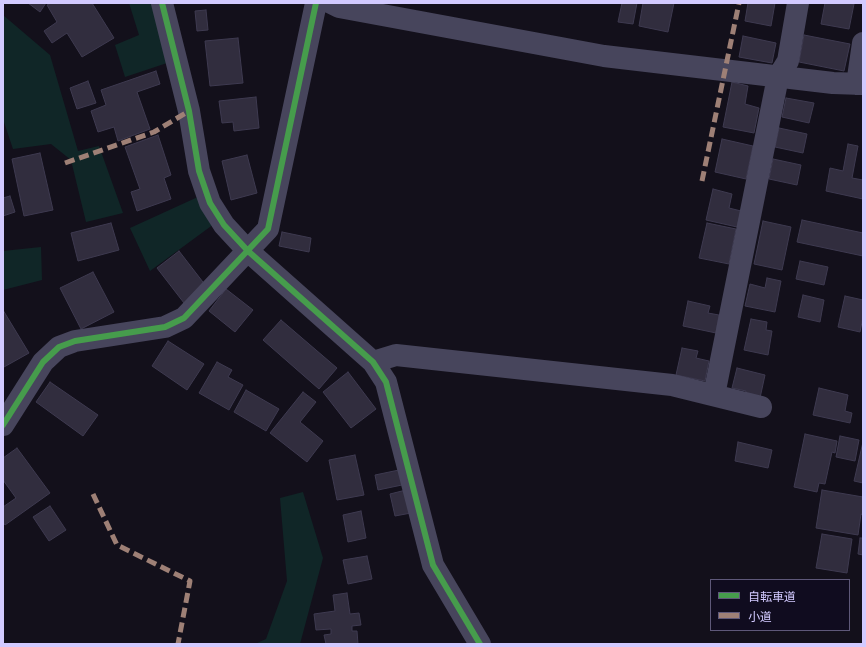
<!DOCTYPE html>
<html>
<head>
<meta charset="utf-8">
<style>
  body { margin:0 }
  #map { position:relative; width:866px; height:647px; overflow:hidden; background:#13101b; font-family:Helvetica,"Noto Sans JP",sans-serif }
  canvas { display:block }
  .frame { position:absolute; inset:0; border:4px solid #d2caff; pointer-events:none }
  .legend { position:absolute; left:710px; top:579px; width:140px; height:52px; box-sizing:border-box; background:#100c1f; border:1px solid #5e5879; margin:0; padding:5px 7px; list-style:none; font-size:12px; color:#d2caff }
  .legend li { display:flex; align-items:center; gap:8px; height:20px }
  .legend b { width:20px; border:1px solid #5e5879 }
</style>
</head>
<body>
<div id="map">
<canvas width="866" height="647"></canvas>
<div class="frame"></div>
<ul class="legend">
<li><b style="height:5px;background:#469c4c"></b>自転車道</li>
<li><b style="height:5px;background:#9e8076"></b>小道</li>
</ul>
</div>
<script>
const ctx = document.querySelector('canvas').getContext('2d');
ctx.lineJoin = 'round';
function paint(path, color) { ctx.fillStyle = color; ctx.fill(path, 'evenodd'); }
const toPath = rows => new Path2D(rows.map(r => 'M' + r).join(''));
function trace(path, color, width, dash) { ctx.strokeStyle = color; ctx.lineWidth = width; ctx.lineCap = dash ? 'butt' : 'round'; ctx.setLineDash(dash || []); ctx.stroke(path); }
paint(toPath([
  [129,3,151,3,170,62,125,77,115,45,139,35],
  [3,15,50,55,78,151,99,146,123,213,86,222,71,160,51,144,13,149,3,119],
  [200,196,214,224,150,271,130,228],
  [41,247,42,280,3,290,3,251],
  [303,492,323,558,300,644,255,644,266,639,287,581,280,498]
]), '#102627');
const building = toPath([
  [28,3,46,3,40,12,28,3],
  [51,3,92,3,114,38,82,57,67,33,52,43,44,31,57,22,47,5,51,3],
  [622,3,637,3,633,24,618,22,622,3],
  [643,3,674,3,668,32,639,26,643,3],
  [748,3,775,3,771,26,745,21,748,3],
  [825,3,846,3,854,4,849,29,821,24,825,3],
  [206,10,208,30,197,31,195,11,206,10],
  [804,35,850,44,844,71,799,62,804,35],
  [743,36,776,43,772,63,739,57,743,36],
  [238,38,243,83,210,86,205,41,238,38],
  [156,71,160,84,137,92,150,129,118,141,114,127,98,132,91,111,106,105,101,90,156,71],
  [88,81,96,103,77,109,70,88,88,81],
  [732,82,748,86,745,104,759,108,754,133,723,127,732,82],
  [256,97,259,128,234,131,233,122,222,123,219,101,256,97],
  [786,98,814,103,809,123,782,117,786,98],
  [779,128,807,134,803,153,775,147,779,128],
  [158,135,171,175,164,178,171,199,137,211,131,192,140,189,125,147,158,135],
  [722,139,753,146,746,179,715,172,722,139],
  [848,144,858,146,852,178,863,180,863,199,826,191,830,168,843,171,848,144],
  [40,153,53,210,24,216,12,159,40,153],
  [247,155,257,193,231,200,222,161,247,155],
  [773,159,801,165,797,185,769,179,773,159],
  [713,189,732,194,729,208,741,211,737,227,706,220,713,189],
  [10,196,15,212,3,216,3,198,10,196],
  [802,220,863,233,863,256,797,242,802,220],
  [763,221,791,227,782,270,754,264,763,221],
  [111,223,119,250,78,261,71,233,111,223],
  [707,223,736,229,729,264,699,258,707,223],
  [282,232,311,238,309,252,279,246,282,232],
  [179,251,206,286,184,303,157,268,179,251],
  [800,261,828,267,824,285,796,279,800,261],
  [93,272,114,312,81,329,60,288,93,272],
  [767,278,781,281,775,312,745,306,750,284,765,288,767,278],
  [226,289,253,310,235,332,209,311,226,289],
  [803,295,824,300,820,322,798,317,803,295],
  [845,296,863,300,863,317,860,332,838,327,845,296],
  [688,301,710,306,708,313,719,315,716,333,683,326,688,301],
  [3,310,29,353,4,367,3,365,3,310],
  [751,319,767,322,766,330,772,331,768,355,744,350,751,319],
  [281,320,337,368,319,389,263,340,281,320],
  [168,341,204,364,187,390,152,366,168,341],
  [682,348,698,351,696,358,709,361,705,381,676,375,682,348],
  [217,362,232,370,228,377,243,385,229,410,199,393,217,362],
  [737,368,765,375,760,398,745,395,746,391,732,388,737,368],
  [348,372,376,409,351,428,323,392,348,372],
  [50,382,98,415,83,436,36,402,50,382],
  [819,388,848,395,845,411,852,413,850,423,813,415,819,388],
  [246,390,279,409,266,431,234,412,246,390],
  [303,392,316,402,300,422,323,441,307,462,270,433,303,392],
  [805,434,837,441,835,453,832,452,825,484,819,483,817,492,794,487,805,434],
  [840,436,859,440,855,461,836,457,840,436],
  [738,442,772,450,768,468,735,461,738,442],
  [863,442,863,483,854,481,863,442],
  [17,448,50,493,5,525,3,522,3,507,16,498,3,480,3,458,17,448],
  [355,455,364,495,337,500,329,460,355,455],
  [399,470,402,485,378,490,375,475,399,470],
  [406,490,411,513,395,516,390,494,406,490],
  [822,490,863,497,863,515,861,514,858,535,816,528,822,490],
  [50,506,66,530,49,541,33,517,50,506],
  [361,511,366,538,348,542,343,515,361,511],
  [822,534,852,539,847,573,816,568,822,534],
  [860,538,863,538,863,555,858,554,860,538],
  [367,556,372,579,348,584,343,560,367,556],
  [347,593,350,614,359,613,361,625,352,626,352,631,357,631,358,644,326,644,324,635,331,634,331,629,316,630,314,614,335,611,333,595,347,593]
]);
paint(building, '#312d3e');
trace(building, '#3e3a50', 1);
trace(toPath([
  [162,3,189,111,199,171,210,203,224,225,248,251,373,362,386,382,433,565,480,644],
  [331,3,339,7,604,56,833,83,863,84],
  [857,84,863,43],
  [373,362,396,355,672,385,761,407],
  [714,395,778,77,788,61,798,3],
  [3,425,43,362,59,347,75,341,165,327,184,318,268,229,316,3]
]), '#47455c', 22);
trace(toPath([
  [65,163,154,132,189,111],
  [702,181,739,3],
  [93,494,117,545,190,581,178,644]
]), '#9e8076', 5, [10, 5]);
trace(toPath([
  [162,3,189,111,199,171,210,203,224,225,248,251,373,362,386,382,433,565,480,644],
  [3,425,43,362,59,347,75,341,165,327,184,318,268,229,316,3]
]), '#469c4c', 6);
</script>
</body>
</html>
